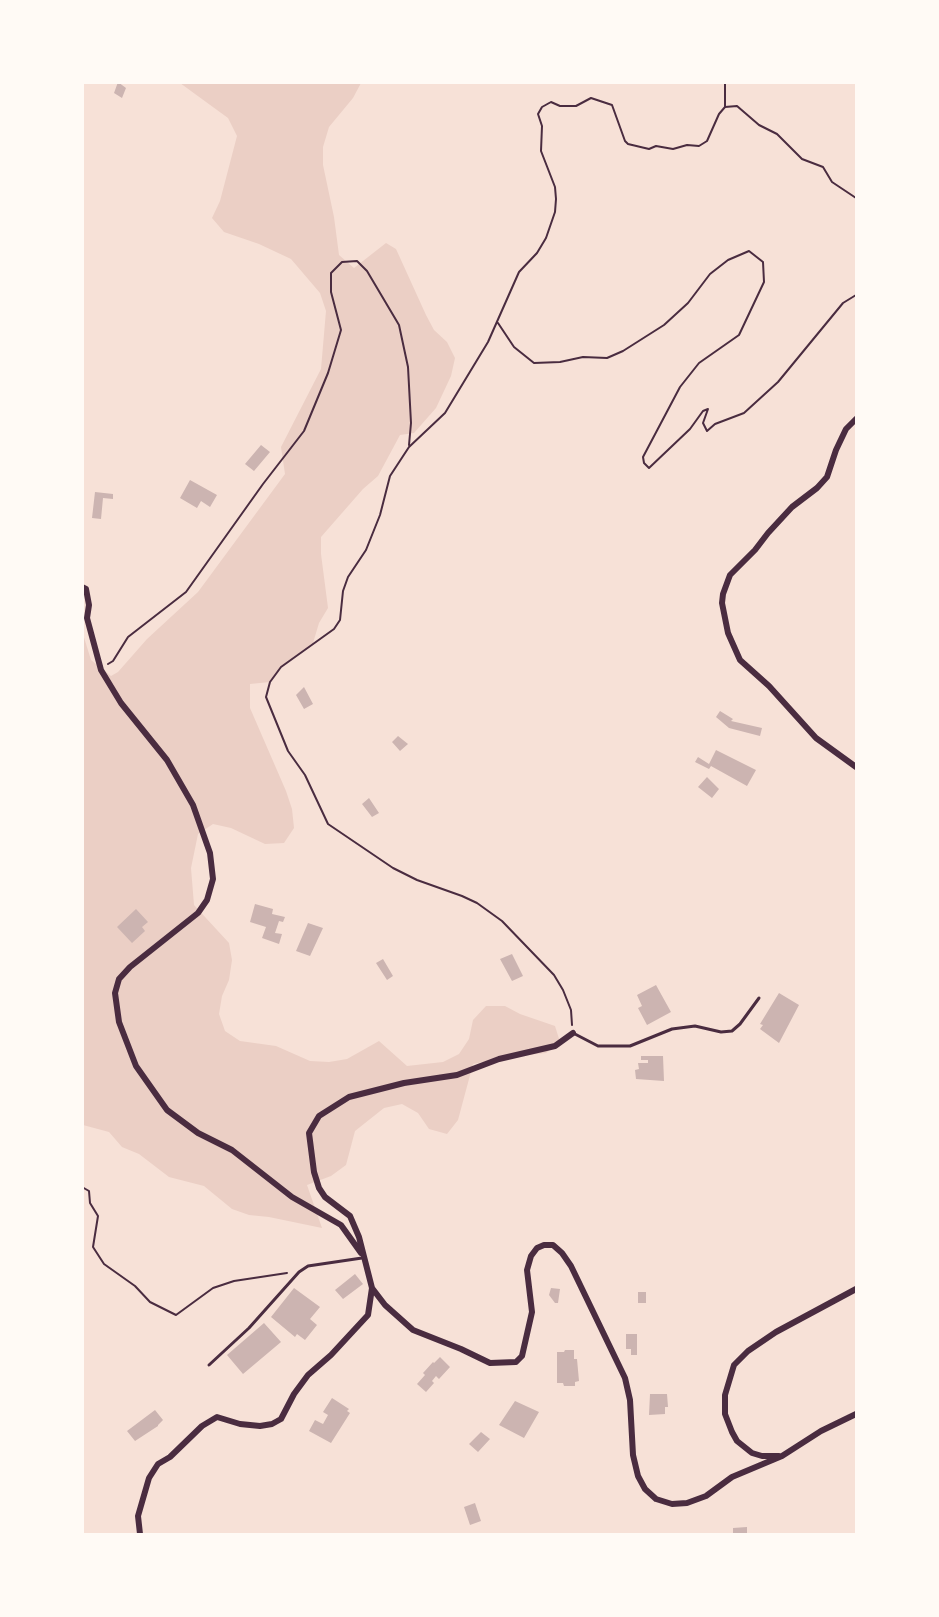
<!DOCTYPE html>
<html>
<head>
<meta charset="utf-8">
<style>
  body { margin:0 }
  #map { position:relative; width:939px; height:1617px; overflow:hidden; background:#f7e1d7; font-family:"Alegreya Sans",sans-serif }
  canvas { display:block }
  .frame { position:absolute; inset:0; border:84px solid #fffaf5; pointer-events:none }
</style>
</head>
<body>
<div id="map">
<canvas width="939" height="1617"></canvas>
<div class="frame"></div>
</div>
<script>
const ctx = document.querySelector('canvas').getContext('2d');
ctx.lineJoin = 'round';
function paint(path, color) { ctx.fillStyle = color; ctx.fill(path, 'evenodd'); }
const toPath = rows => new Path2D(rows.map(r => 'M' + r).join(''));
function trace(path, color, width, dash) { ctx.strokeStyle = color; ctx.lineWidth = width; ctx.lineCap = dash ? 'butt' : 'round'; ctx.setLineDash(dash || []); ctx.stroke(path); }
paint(toPath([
  [180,83,361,83,353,98,329,127,323,147,323,165,334,217,339,255,354,268,386,243,396,249,426,315,434,330,447,342,455,358,451,376,436,408,414,433,400,435,378,476,363,489,321,537,321,554,328,608,319,623,313,643,281,667,270,682,250,684,250,708,286,791,292,809,294,828,284,843,265,844,231,828,213,824,198,834,191,868,194,905,229,943,232,960,229,980,222,996,219,1014,225,1031,240,1041,276,1046,310,1061,329,1062,347,1059,379,1041,407,1066,443,1062,459,1054,469,1039,473,1020,486,1006,505,1006,520,1014,555,1026,560,1042,546,1053,508,1057,473,1064,458,1120,447,1134,429,1129,418,1113,402,1104,384,1108,355,1131,346,1165,331,1176,307,1185,322,1228,269,1217,249,1215,232,1209,204,1186,169,1177,139,1154,122,1147,109,1132,83,1125,82,631,91,660,111,676,118,672,147,639,198,592,285,474,281,447,321,369,326,311,320,293,291,259,259,244,224,232,212,218,220,201,237,136,228,118]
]), '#ebcfc5');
paint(toPath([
  [118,82,126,88,122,98,114,93],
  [261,445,270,452,254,471,245,464],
  [190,480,217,495,210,507,201,501,197,508,180,498],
  [95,492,113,494,113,499,103,498,101,519,92,518],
  [304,687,313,704,304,709,296,695],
  [720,711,733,719,731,721,762,728,760,736,729,728,716,717],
  [398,736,408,744,400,751,392,742],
  [716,750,756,770,747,786,711,766,709,769,695,762,698,757,709,764],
  [707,777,719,789,712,798,698,787],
  [369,798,379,813,372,817,362,804],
  [255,904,273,909,272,914,285,917,283,922,279,921,275,933,282,934,279,944,262,938,266,927,250,922],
  [136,909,148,922,142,927,145,931,132,943,117,927],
  [308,923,323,928,310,956,296,951],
  [512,954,523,976,512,981,500,959],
  [383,959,393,976,387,980,376,963],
  [656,985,671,1012,647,1025,638,1008,642,1006,637,995],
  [779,993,799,1005,779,1043,760,1029,763,1025,760,1024],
  [641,1056,663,1056,664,1081,636,1079,635,1070,639,1069,638,1063,648,1063,648,1060,641,1060],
  [355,1274,363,1284,343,1299,335,1290],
  [294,1288,320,1307,310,1319,317,1325,305,1340,297,1334,295,1337,271,1317],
  [551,1288,560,1289,558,1303,555,1303,549,1295],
  [638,1292,646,1292,646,1303,638,1303],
  [264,1323,281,1342,243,1374,227,1355],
  [626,1334,637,1334,637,1355,631,1355,631,1349,626,1349],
  [565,1350,574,1350,574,1359,577,1359,579,1381,575,1382,575,1386,564,1386,563,1383,557,1383,557,1352,564,1352],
  [440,1357,450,1367,439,1379,436,1376,432,1381,434,1383,426,1392,417,1384,425,1375,423,1373,433,1362,434,1363],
  [650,1394,667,1394,668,1407,665,1407,665,1414,649,1415],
  [332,1398,349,1409,347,1411,350,1413,331,1443,309,1431,315,1420,323,1424,328,1415,323,1412],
  [515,1401,539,1412,524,1438,499,1425],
  [155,1410,163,1420,158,1425,158,1426,135,1441,127,1431],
  [481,1432,490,1439,478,1452,469,1444],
  [475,1503,481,1521,470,1525,464,1507],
  [747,1527,747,1534,733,1534,733,1528]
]), '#ccb4b1');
trace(toPath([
  [725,107,737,106,759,125,777,134,802,159,823,167,832,182,856,198],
  [498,323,514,347,534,363,560,362,583,357,607,358,623,351,664,325,688,303,710,274,728,260,749,251,763,262,764,282,739,335,699,363,680,387,643,457,644,463,649,468,690,429,703,411,708,409,703,423,707,431,715,424,744,413,778,382,843,303,856,295],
  [108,664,113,661,128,637,186,592,263,484,304,431,328,373,341,330,331,292,331,273,342,262,357,261,367,271,399,325,408,367,411,423,409,445],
  [572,1025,571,1010,563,990,554,975,502,921,477,903,462,896,417,880,393,868,328,824,305,775,288,751,266,697,270,682,281,667,334,629,340,620,343,591,348,577,366,550,380,515,390,476,409,447,445,413,488,342,519,272,537,253,546,238,555,212,556,199,555,187,541,151,542,126,538,114,542,107,551,102,560,106,576,106,591,98,612,105,625,141,628,144,649,149,656,146,673,149,687,145,699,146,707,141,719,114,725,107,725,82],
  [82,1187,89,1191,90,1203,98,1216,93,1247,104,1264,135,1286,150,1302,176,1315,213,1288,234,1281,287,1273]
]), '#4a2c40', 2);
trace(toPath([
  [573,1033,598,1046,630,1046,672,1029,695,1026,721,1032,732,1031,740,1024,759,998],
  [209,1365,249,1328,299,1272,308,1266,362,1258]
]), '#4a2c40', 3);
trace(toPath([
  [856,419,846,429,836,450,827,477,817,488,792,507,768,533,755,550,730,575,723,594,722,603,728,633,740,660,769,686,816,738,856,767],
  [82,587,86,589,89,605,87,618,101,670,121,703,167,760,193,805,210,853,213,879,207,900,198,913,130,967,119,979,115,993,119,1022,136,1066,167,1110,198,1133,232,1150,292,1197,341,1225,361,1253],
  [573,1033,555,1046,499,1059,457,1075,404,1083,349,1097,319,1116,309,1133,314,1172,319,1188,325,1197,350,1216,359,1237,372,1288,385,1305,413,1330,461,1349,490,1363,516,1362,522,1356,532,1312,527,1270,531,1256,537,1248,544,1245,553,1245,562,1253,571,1266,625,1378,630,1400,633,1455,638,1476,645,1489,656,1499,672,1504,687,1503,706,1496,732,1477,782,1456,821,1431,856,1414],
  [779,1456,762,1456,752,1453,737,1441,732,1432,725,1414,725,1395,734,1365,748,1351,776,1332,856,1289],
  [140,1534,138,1516,149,1478,158,1464,170,1457,202,1426,217,1417,240,1424,260,1426,272,1424,281,1419,294,1394,308,1375,331,1355,368,1315,372,1288]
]), '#4a2c40', 6);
</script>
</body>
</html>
